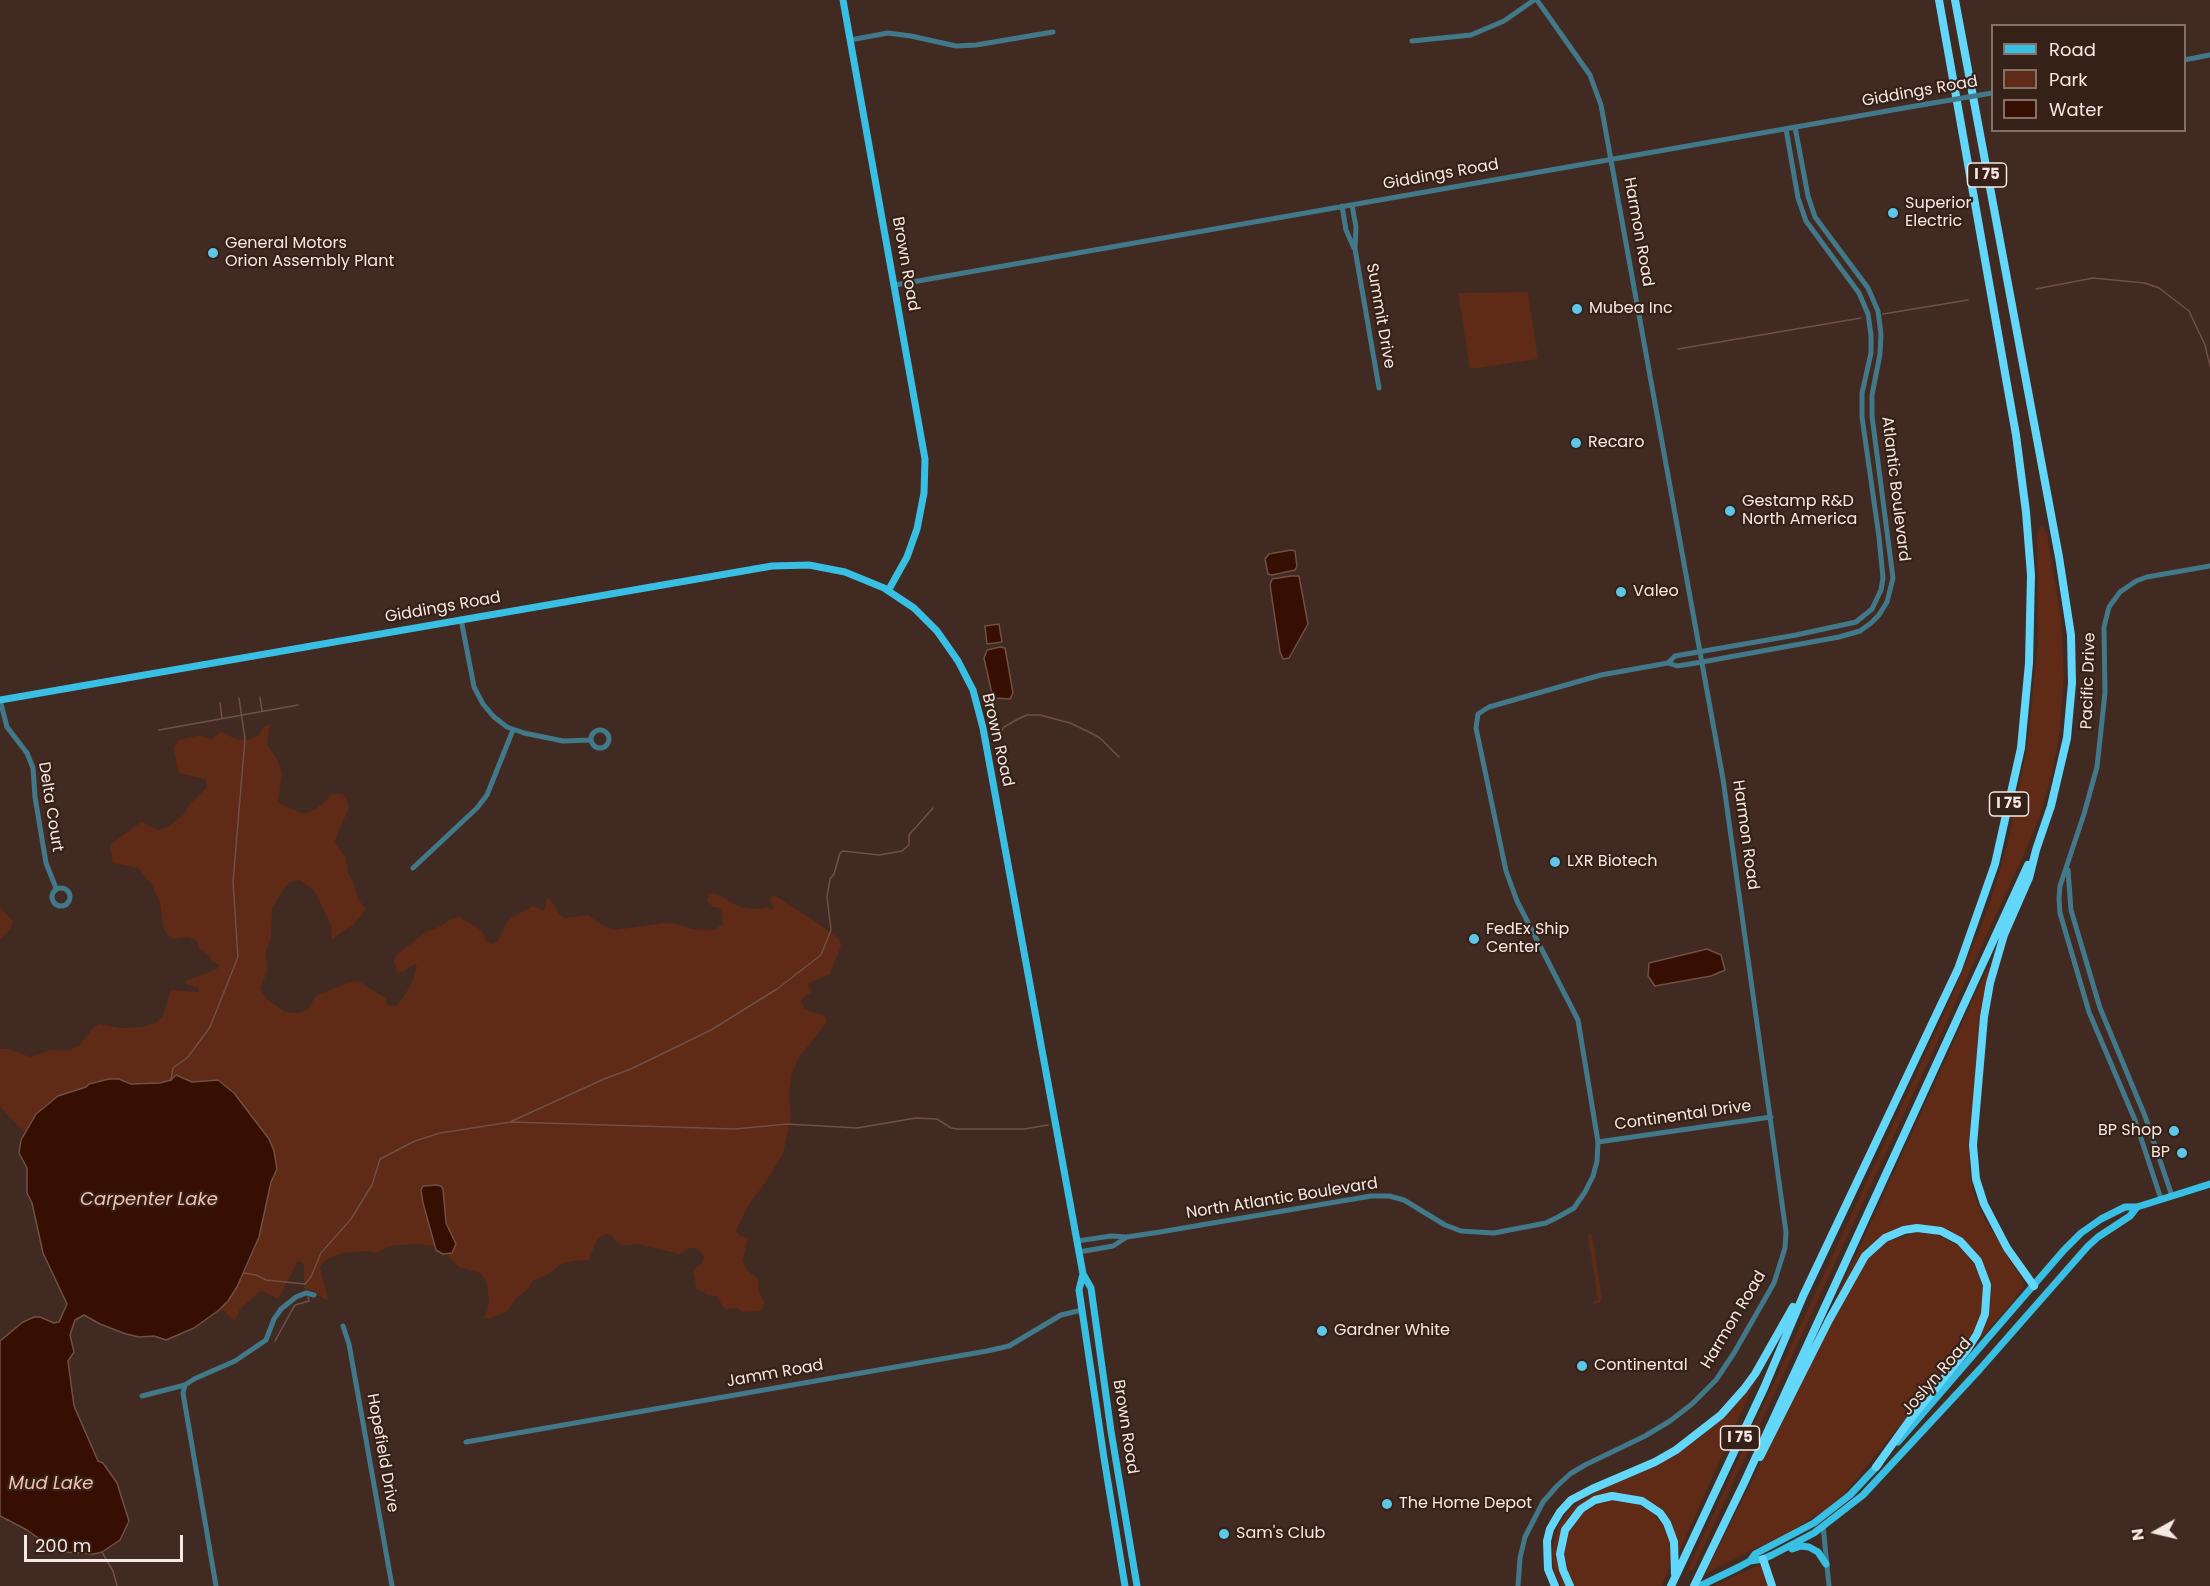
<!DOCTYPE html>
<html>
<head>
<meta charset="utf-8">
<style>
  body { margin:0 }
  #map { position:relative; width:2210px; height:1586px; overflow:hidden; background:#412a22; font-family:Poppins,sans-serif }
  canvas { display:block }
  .legend { position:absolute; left:1991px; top:24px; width:195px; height:108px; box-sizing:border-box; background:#362119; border:2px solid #837069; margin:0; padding:8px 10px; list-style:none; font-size:18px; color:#f7e7e2 }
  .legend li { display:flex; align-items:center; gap:12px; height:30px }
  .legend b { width:30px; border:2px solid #837069 }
  .north { position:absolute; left:2126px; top:1502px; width:60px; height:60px; -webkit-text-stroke:4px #362119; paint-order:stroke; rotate:262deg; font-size:16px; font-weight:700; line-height:24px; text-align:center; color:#f7e7e2 }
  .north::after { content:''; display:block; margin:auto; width:21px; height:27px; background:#f7e7e2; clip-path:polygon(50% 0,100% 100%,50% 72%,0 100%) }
  .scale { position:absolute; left:24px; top:1535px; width:159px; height:27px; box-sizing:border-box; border:3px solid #f7e7e2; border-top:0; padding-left:8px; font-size:18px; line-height:21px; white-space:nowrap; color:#f7e7e2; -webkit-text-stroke:4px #362119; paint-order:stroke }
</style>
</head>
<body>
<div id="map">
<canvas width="2210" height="1586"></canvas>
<ul class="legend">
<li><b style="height:8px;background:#39bfe3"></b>Road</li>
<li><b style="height:16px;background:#5f2a16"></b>Park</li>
<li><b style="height:16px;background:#360f02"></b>Water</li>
</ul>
<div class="north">N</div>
<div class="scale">200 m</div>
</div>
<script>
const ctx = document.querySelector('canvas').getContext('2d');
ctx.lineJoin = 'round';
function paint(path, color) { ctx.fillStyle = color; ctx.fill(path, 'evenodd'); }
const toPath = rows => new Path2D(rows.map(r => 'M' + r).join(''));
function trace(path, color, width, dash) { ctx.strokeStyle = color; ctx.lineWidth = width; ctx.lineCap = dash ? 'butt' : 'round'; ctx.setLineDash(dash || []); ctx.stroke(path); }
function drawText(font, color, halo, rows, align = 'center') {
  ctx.font = font + ' Poppins,sans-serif'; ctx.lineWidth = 4.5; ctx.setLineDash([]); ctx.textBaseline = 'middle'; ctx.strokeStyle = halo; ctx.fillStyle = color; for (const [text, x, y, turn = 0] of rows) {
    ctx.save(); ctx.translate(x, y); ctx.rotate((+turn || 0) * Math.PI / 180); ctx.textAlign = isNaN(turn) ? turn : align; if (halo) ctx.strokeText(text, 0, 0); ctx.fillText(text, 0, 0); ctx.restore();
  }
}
paint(toPath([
  [1528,292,1538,359,1470,369,1458,293],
  [2043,526,2047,534,2061,618,2064,676,2059,736,2052,775,2040,815,2026,850,1693,1570,1686,1573,1950,1001,1987,912,2008,843,2028,742,2038,642,2037,536,2038,529],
  [272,723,269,729,267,745,277,759,282,773,278,801,280,804,304,814,316,809,333,794,342,794,347,798,349,808,335,840,336,845,346,857,348,873,353,881,358,899,365,908,365,911,354,924,332,939,331,925,315,892,300,880,290,882,285,887,272,908,271,939,266,951,267,972,260,989,267,999,285,1012,298,1013,307,1010,316,996,352,981,360,982,385,998,387,1005,397,1006,411,985,417,967,415,964,405,971,397,972,394,962,395,958,397,954,426,932,437,928,453,918,460,917,479,929,484,934,485,940,491,944,498,941,505,925,511,918,533,906,544,911,548,897,556,907,559,914,565,918,588,915,600,924,615,930,664,923,677,924,692,929,714,930,723,924,722,914,720,908,713,907,707,901,709,893,720,895,739,907,754,909,768,907,771,910,774,908,769,898,774,895,816,922,839,939,841,946,830,974,807,984,812,992,801,999,804,1009,825,1016,827,1022,800,1056,792,1073,789,1095,791,1117,783,1154,765,1183,748,1206,736,1231,740,1236,748,1237,743,1260,746,1269,758,1279,759,1291,764,1302,762,1311,742,1312,738,1308,727,1309,723,1307,717,1296,707,1295,704,1292,697,1290,693,1271,698,1265,702,1264,704,1258,702,1253,696,1248,690,1248,680,1254,636,1244,625,1246,616,1242,612,1236,607,1234,597,1239,589,1260,572,1261,560,1265,545,1276,532,1281,529,1288,516,1298,507,1311,491,1318,483,1318,487,1312,489,1299,486,1281,480,1273,459,1267,450,1259,447,1254,452,1253,454,1240,446,1223,443,1189,441,1186,423,1186,421,1191,423,1203,434,1246,417,1244,389,1246,378,1253,365,1251,343,1253,331,1257,323,1263,320,1267,328,1300,315,1294,314,1291,304,1288,304,1264,298,1261,278,1299,262,1291,259,1292,240,1309,235,1321,220,1308,228,1301,237,1287,248,1265,259,1237,271,1182,275,1176,272,1146,255,1119,234,1093,222,1082,213,1079,192,1082,180,1077,164,1083,134,1084,119,1079,109,1079,89,1084,86,1087,54,1099,36,1114,25,1133,0,1107,0,1049,9,1049,30,1057,51,1050,69,1050,79,1046,93,1028,99,1024,120,1028,142,1027,156,1023,163,1016,170,991,173,990,199,992,199,988,185,984,186,981,217,969,220,965,212,962,209,955,200,950,197,941,188,937,174,939,167,935,163,926,160,903,152,885,138,868,113,863,110,847,112,843,141,822,158,830,168,827,184,814,189,805,207,787,206,779,181,774,178,771,174,748,178,740,201,735,212,740,219,733,223,732,235,739,248,740,259,735,264,726],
  [0,907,13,921,11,928,0,940],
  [1988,967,1990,968,1980,1016,1969,1139,1970,1174,1974,1194,1982,1214,2023,1281,2024,1286,2015,1299,1978,1341,1977,1340,1985,1326,1990,1306,1989,1284,1985,1270,1943,1230,1883,1235,1865,1249,1856,1263,1829,1314],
  [1914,1233,1934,1234,1948,1240,1959,1247,1971,1260,1979,1273,1983,1294,1982,1309,1978,1324,1966,1344,1845,1493,1823,1511,1791,1531,1705,1574,1858,1271,1868,1257,1887,1241],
  [1589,1234,1592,1235,1602,1298,1600,1302,1594,1304,1594,1301,1598,1300,1588,1236],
  [1759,1373,1679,1552,1672,1529,1637,1497,1614,1493,1579,1506,1567,1519,1562,1529,1556,1552,1559,1570,1565,1586,1561,1586,1554,1572,1552,1552,1558,1526,1570,1509,1587,1496,1654,1466,1698,1439,1718,1422],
  [1614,1500,1639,1505,1654,1515,1662,1524,1669,1540,1670,1552,1669,1568,1662,1586,1574,1586,1568,1575,1564,1554,1568,1533,1584,1511,1601,1502],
  [1760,1564,1768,1586,1714,1586]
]), '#5f2a16');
const water = toPath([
  [1291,550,1295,551,1297,566,1295,570,1272,575,1268,574,1265,559,1269,554,1291,550],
  [1291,576,1299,576,1308,624,1289,658,1283,659,1280,652,1270,585,1272,579,1291,576],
  [999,624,1002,642,987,644,985,626,999,624],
  [1000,647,1005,648,1013,693,1010,699,996,698,992,694,984,658,987,650,1000,647],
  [1707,949,1721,955,1725,970,1711,976,1655,986,1648,976,1649,963,1707,949],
  [176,1075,192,1082,218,1080,234,1093,269,1139,274,1151,277,1169,271,1182,259,1237,237,1287,228,1301,219,1310,194,1328,166,1340,154,1336,139,1337,126,1334,100,1324,84,1315,75,1320,70,1335,74,1352,68,1361,74,1406,98,1461,103,1463,117,1483,129,1521,120,1540,102,1552,94,1554,65,1552,52,1548,27,1530,0,1516,0,1341,23,1322,34,1317,40,1317,54,1323,59,1322,67,1304,43,1253,32,1203,27,1193,27,1168,19,1153,21,1140,36,1114,58,1096,86,1087,89,1084,109,1079,119,1079,131,1084,160,1083,171,1080,176,1075],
  [423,1186,437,1185,441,1186,443,1189,446,1223,456,1244,452,1253,443,1254,436,1250,423,1203,421,1190,423,1186]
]);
paint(water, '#360f02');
trace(water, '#705045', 1.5);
trace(toPath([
  [2036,289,2093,278,2145,283,2159,288,2189,311,2205,345,2210,366],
  [1883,314,1968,300],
  [1678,349,1861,318],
  [260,697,262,711],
  [220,703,222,718],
  [159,730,298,705],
  [994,740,1004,727,1018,719,1027,715,1040,715,1070,723,1089,732,1100,738,1119,757],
  [171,1080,173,1068,188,1057,210,1027,238,957,233,882,245,739,239,698],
  [512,1121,604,1079,631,1069,711,1030,777,989,821,955,831,930,827,897,830,879,834,874,840,853,843,851,879,855,902,851,909,845,909,835,933,808],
  [244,1273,256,1275,266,1280,305,1284,311,1277,321,1253,351,1219,372,1185,380,1159,415,1141,440,1133,511,1122,735,1129,787,1124,857,1128,916,1118,937,1119,951,1128,957,1129,1024,1129,1048,1125],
  [275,1341,292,1310,295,1305,309,1301,308,1297],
  [102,1552,113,1571,117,1586]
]), '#705045', 1.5);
trace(toPath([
  [850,40,888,33,911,36,956,46,976,45,1053,32],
  [1412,41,1471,35,1504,21,1534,0],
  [2184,60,2210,55],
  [1352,205,1356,227,1355,249,1379,388],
  [1342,206,1346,230,1354,248],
  [895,285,1927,104],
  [461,619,474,687,483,704,494,717,507,727,524,733,563,741,591,740],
  [1668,663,1675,656,1796,635,1856,622,1872,609,1881,590,1883,578,1879,537,1862,417,1862,393,1871,353,1871,335,1868,314,1859,293,1806,221,1798,198,1786,129],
  [0,700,7,727,27,753,33,768,35,797,46,863,56,888],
  '591 739a9 9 0 1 1 18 0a9 9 0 1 1-18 0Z',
  [413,868,477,808,487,795,513,730],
  [2068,870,2071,910,2100,1008,2145,1116,2172,1196],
  '52 897a9 9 0 1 1 18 0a9 9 0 1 1-18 0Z',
  [1598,1142,1771,1117],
  [2161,1199,2135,1120,2089,1012,2060,913,2059,899,2060,886,2084,814,2097,767,2105,693,2104,627,2109,607,2120,592,2136,581,2147,577,2210,566],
  [1077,1241,1111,1236,1127,1237,1160,1232,1371,1196,1389,1196,1404,1200,1445,1225,1461,1231,1494,1233,1546,1223,1558,1217,1574,1208,1585,1192,1593,1176,1597,1161,1598,1142,1578,1020,1517,901,1506,871,1476,728,1478,714,1489,707,1601,675,1668,663,1677,666,1702,662,1839,637,1860,631,1871,623,1879,615,1887,602,1893,578,1872,416,1872,395,1880,354,1881,334,1878,311,1868,288,1815,217,1808,196,1795,127],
  [1079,1252,1113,1246,1127,1237],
  [343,1326,349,1344,392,1586],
  [185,1385,183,1393,216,1586],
  [142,1396,185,1385,194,1379,235,1361,266,1340,274,1319,281,1309,296,1297,306,1293,314,1295],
  [466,1442,987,1351,1009,1346,1061,1315,1082,1310],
  [1823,1525,1829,1586],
  [1518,1586,1520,1558,1525,1537,1543,1502,1557,1486,1570,1474,1585,1465,1645,1436,1670,1421,1692,1404,1716,1380,1734,1353,1774,1283,1785,1248,1786,1232,1723,779,1601,105,1590,75,1537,0]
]), '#41798a', 5);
trace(toPath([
  [843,0,925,459,924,493,917,529,907,557,888,591],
  [0,700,772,566,809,565,845,572,884,588,914,608,937,631,958,661,973,690,983,728,1083,1274,1091,1288,1111,1431,1137,1586],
  [1083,1274,1079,1290,1104,1458,1125,1586],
  [1898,1442,2064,1250,2081,1233,2101,1219,2125,1207,2137,1207,2210,1184],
  [1792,1549,1801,1546,1809,1547,1818,1552,1826,1564],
  [1750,1561,1763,1559,1772,1555,1814,1533,1863,1495,1980,1369,2088,1246,2098,1237,2130,1216,2137,1207],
  [1700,1586,1739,1567,1750,1561,1755,1554,1814,1523,1850,1495,1879,1464]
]), '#39bfe3', 7);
trace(toPath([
  [1955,0,2059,557,2071,635,2072,683,2067,738,2051,806,2036,850,2029,878,2004,935,1990,983,1984,1017,1973,1145,1976,1179,1984,1204,2007,1248,2034,1286],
  [1760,1457,1829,1320,1865,1256,1885,1238,1904,1230,1917,1228,1941,1231,1960,1241,1978,1261,1987,1285,1985,1314,1977,1334,1967,1350,1909,1421,1876,1467],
  [1763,1559,1772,1586],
  [1555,1586,1548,1569,1547,1541,1550,1529,1560,1512,1571,1500,1592,1489,1655,1462,1676,1450,1721,1415,1744,1389,1755,1374,1793,1307],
  [1570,1586,1563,1570,1560,1554,1565,1530,1581,1509,1595,1500,1612,1496,1642,1501,1660,1513,1667,1523,1674,1542,1675,1574],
  [1671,1586,1764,1388,1803,1296,1958,969,1995,864,2021,748,2029,663,2031,575,2026,512,2016,435,1939,0],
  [1694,1586,1744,1483,2028,865]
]), '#63d7fa', 8);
trace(toPath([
  [1927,104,1992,93]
]), '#41798a', 5);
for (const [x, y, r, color] of [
  [1893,213,6,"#5cc7e7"],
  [213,253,6,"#5cc7e7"],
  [1577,309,6,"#5cc7e7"],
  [1576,443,6,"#5cc7e7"],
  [1730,511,6,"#5cc7e7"],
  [1621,592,6,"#5cc7e7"],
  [1555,862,6,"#5cc7e7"],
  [1474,939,6,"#5cc7e7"],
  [2174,1131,6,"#5cc7e7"],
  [2182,1153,6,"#5cc7e7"],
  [1322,1331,6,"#5cc7e7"],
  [1582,1366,6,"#5cc7e7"],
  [1387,1504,6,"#5cc7e7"],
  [1224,1534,6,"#5cc7e7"]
]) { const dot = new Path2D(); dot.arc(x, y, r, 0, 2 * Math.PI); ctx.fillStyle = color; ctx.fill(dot); trace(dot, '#362119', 2); }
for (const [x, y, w] of [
  [1987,175,39],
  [2009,804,39],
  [1740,1438,39]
]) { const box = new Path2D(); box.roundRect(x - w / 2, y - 12, w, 24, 4.5); ctx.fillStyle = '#362119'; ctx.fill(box); trace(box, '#f7e7e2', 1.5); }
drawText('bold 15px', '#f7e7e2', null, [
  ["I 75",1987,175],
  ["I 75",2009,804],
  ["I 75",1740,1438]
]);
drawText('16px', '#f7e7e2', '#362119', [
  ["Giddings Road",1920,92,-10],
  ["Giddings Road",1441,175,-10],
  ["Harmon Road",1638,232,80],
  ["Brown Road",905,264,80],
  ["Summit Drive",1380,316,80],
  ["Atlantic Boulevard",1895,489,83],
  ["Giddings Road",443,608,-10],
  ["Pacific Drive",2089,681,-88],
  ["Brown Road",997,740,77],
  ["Delta Court",50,807,81],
  ["Harmon Road",1745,835,82],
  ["Continental Drive",1683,1116,-8],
  ["North Atlantic Boulevard",1282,1199,-9],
  ["Harmon Road",1734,1320,-59],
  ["Jamm Road",775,1374,-10],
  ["Joslyn Road",1937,1377,-49],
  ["Brown Road",1125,1427,81],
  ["Hopefield Drive",382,1453,80]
]);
drawText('16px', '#f7e7e2', '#362119', [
  ["Superior",1905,204],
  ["Electric",1905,222],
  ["General Motors",225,244],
  ["Orion Assembly Plant",225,262],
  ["Mubea Inc",1589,309],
  ["Recaro",1588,443],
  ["Gestamp R&D",1742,502],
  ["North America",1742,520],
  ["Valeo",1633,592],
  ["LXR Biotech",1567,862],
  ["FedEx Ship",1486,930],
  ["Center",1486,948],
  ["BP Shop",2162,1131,"right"],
  ["BP",2170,1153,"right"],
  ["Gardner White",1334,1331],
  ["Continental",1594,1366],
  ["The Home Depot",1399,1504],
  ["Sam's Club",1236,1534]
], 'left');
drawText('italic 18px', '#f6c0ad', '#362119', [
  ["Carpenter Lake",149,1200],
  ["Mud Lake",51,1484]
]);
</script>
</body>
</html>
